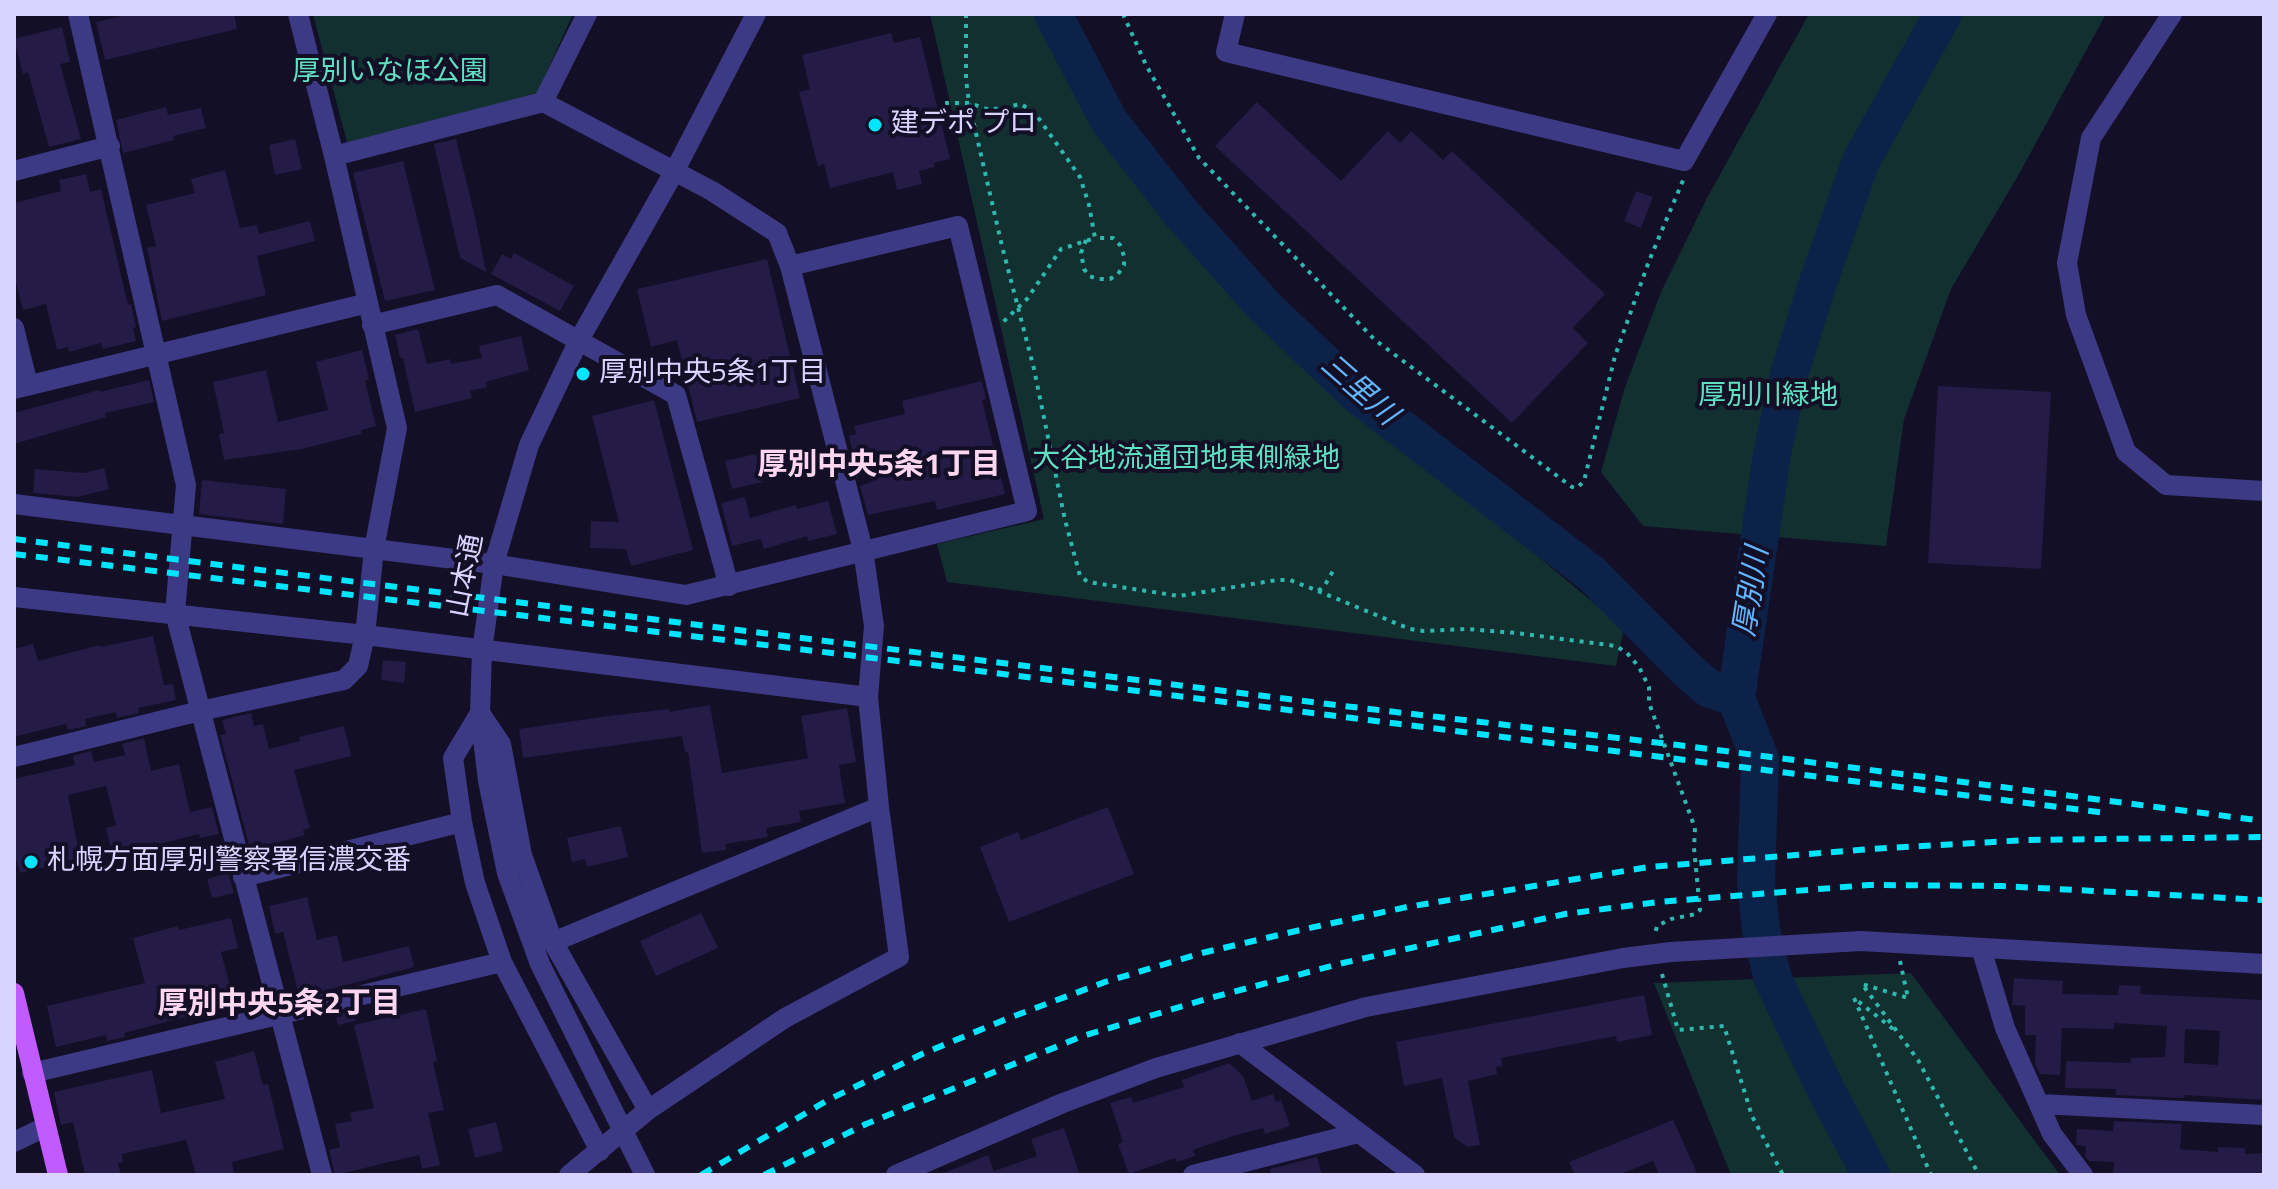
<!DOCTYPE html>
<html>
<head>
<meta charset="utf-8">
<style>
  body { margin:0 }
  #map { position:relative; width:2278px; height:1189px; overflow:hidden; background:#130f26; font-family:"Titillium Web",sans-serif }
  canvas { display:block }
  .frame { position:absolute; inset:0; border:16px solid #d9d4ff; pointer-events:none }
</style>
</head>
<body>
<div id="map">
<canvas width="2278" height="1189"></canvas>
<div class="frame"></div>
</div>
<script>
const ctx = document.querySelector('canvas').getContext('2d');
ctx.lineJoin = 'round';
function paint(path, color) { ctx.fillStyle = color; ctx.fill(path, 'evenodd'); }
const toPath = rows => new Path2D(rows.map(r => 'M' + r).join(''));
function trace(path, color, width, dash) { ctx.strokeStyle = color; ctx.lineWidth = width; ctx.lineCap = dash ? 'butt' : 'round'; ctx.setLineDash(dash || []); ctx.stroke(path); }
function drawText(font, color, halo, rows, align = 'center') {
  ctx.font = font + ' "Titillium Web","Noto Sans JP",sans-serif'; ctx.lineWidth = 8; ctx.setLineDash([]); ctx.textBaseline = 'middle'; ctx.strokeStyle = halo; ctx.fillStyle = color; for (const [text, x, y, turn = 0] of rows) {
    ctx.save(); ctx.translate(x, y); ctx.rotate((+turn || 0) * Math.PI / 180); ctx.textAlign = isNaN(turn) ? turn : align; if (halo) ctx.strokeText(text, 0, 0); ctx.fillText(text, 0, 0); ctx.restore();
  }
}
paint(toPath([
  [313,14,573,14,537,93,348,146],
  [930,14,1038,14,1094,124,1182,240,1282,344,1624,628,1616,666,947,582,937,544,1044,519],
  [1809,14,2106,14,2019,174,1951,289,1904,419,1886,546,1643,526,1601,472,1625,387,1661,292,1707,198],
  [1911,973,2060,1175,1731,1175,1654,983]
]), '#12302f');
trace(toPath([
  [1053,14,1109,121,1182,214,1265,307,1359,396,1592,574,1684,667,1708,688,1736,698],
  [1871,1175,1825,1088,1773,979,1761,930,1756,881,1760,759,1736,698,1772,454,1789,375,1816,288,1861,161,1943,14]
]), '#0c2248', 38);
paint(toPath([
  [131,14,234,14,237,29,105,60,96,22],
  [62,27,70,62,60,64,81,139,49,147,28,72,23,74,14,39],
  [891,33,894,43,920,37,950,159,934,163,935,167,919,171,922,184,897,190,893,172,830,188,824,164,818,166,799,92,810,89,802,55],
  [1257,102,1341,181,1388,131,1400,143,1411,131,1443,160,1452,151,1605,294,1573,328,1588,343,1512,423,1215,146],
  [166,107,168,115,201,108,206,128,173,136,174,140,123,153,116,120],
  [295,139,302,169,275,175,269,145],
  [456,139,475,217,486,272,460,258,434,144],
  [403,161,435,290,385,301,353,173],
  [225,170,240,228,257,225,259,234,310,221,315,241,257,256,266,295,162,321,147,248,156,246,146,205,195,193,191,179],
  [86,174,90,192,101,189,128,305,131,304,136,327,133,328,136,341,103,349,101,343,69,352,68,347,57,350,46,304,23,310,14,275,14,203,61,191,59,180],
  [1636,191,1653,197,1641,228,1624,221],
  [514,253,574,286,560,311,491,274,502,254,511,259],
  [767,259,800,398,697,422,677,340,651,347,637,289],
  [418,329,427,364,450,359,451,364,482,358,479,346,521,336,529,370,486,382,487,387,470,391,472,398,415,412,403,358,400,358,395,335],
  [362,350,369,379,365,381,376,426,361,430,361,434,302,449,224,460,219,434,224,433,213,382,266,370,278,422,328,410,316,362],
  [149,380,154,402,105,413,106,417,14,444,14,413,99,390,100,392],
  [982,381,986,399,982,400,1005,494,937,510,935,501,868,515,860,486,872,482,865,456,854,459,849,436,856,434,854,426,905,414,902,401],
  [1938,386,2051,392,2041,569,1928,563],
  [654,400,693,550,631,566,626,549,590,548,591,521,619,522,592,416],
  [756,454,763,482,732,489,725,461],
  [104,468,109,489,78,497,33,493,35,469,84,473],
  [202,480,286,489,283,524,199,514],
  [745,497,750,518,796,505,797,509,828,501,837,534,808,541,807,536,764,549,761,539,732,546,721,503],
  [153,636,164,685,173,684,176,700,138,708,139,713,117,718,116,712,85,719,86,726,68,730,66,724,14,737,14,649,33,644,38,661,100,645,101,647],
  [383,660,406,662,404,683,381,680],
  [710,705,722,773,808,758,801,716,847,708,856,762,839,765,845,803,799,811,801,822,766,828,768,837,725,844,726,850,702,853,688,752,685,753,682,736,523,758,519,729,608,716,669,709,669,712],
  [251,713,254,726,263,724,269,749,300,741,299,737,344,726,351,756,294,770,310,828,303,830,305,835,273,844,275,850,252,856,220,735,226,734,222,720],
  [144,738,151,771,179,764,190,812,212,807,219,834,200,838,199,834,156,845,155,842,112,853,106,828,116,825,106,786,68,795,81,863,50,870,49,866,20,873,14,851,14,779,75,765,73,756,91,751,94,762,125,755,122,744],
  [1108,807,1134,874,1009,922,980,847,1018,832,1021,840],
  [621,826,628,857,587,867,585,859,572,862,567,838],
  [228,873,234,893,212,898,207,879],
  [307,897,317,940,337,935,343,962,409,946,414,967,312,994,310,988,298,992,283,932,275,934,269,906],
  [701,913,718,948,656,976,640,941],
  [231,918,238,948,221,952,235,1004,124,1033,125,1037,107,1041,106,1035,56,1047,47,1006,145,983,133,938,178,926,179,930],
  [2014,978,2063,981,2062,994,2118,995,2119,985,2141,986,2140,994,2264,1000,2264,1100,2184,1095,2184,1098,2116,1095,2116,1089,2065,1088,2066,1061,2130,1063,2131,1058,2165,1057,2167,1026,2114,1023,2114,1029,2062,1028,2060,1075,2040,1074,2035,1064,2036,1035,2025,1035,2025,1006,2012,1005],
  [2185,1029,2220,1031,2218,1065,2184,1063],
  [1644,995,1652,1035,1617,1042,1616,1036,1501,1058,1503,1066,1496,1067,1497,1074,1468,1081,1480,1145,1467,1147,1454,1137,1442,1078,1404,1086,1396,1042],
  [426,1009,437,1061,433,1062,444,1110,428,1113,440,1165,422,1169,419,1155,335,1175,329,1150,340,1147,335,1124,352,1121,350,1113,374,1108,354,1025],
  [354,1010,356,1021,338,1025,336,1015],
  [254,1051,263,1085,268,1084,284,1149,232,1162,234,1175,196,1175,186,1140,122,1154,123,1162,118,1163,121,1175,85,1175,73,1122,61,1125,54,1092,152,1070,161,1113,225,1099,215,1062],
  [1229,1063,1243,1076,1252,1101,1273,1094,1276,1102,1281,1100,1290,1126,1265,1134,1263,1128,1233,1136,1193,1150,1195,1156,1177,1162,1175,1158,1129,1174,1118,1144,1123,1142,1110,1103,1131,1097,1133,1103,1184,1087,1182,1080],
  [1673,1120,1698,1175,1659,1175,1653,1161,1618,1175,1575,1175,1569,1162],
  [2114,1121,2182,1124,2180,1149,2218,1152,2218,1147,2245,1148,2245,1154,2264,1153,2264,1175,2113,1175,2114,1162,2089,1161,2085,1156,2086,1146,2076,1145,2077,1129,2113,1131],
  [496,1122,503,1151,475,1158,468,1129],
  [1064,1128,1080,1175,939,1175,988,1155,994,1171,1037,1156,1031,1139],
  [1317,1157,1322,1175,1271,1175,1270,1169]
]), '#241b47');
trace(toPath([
  [966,14,966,79,969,103,1002,246,1034,369,1065,520,1080,576,1088,582,1179,596,1277,580,1290,580,1318,591,1325,585,1333,571],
  [1123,14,1146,65,1199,158,1375,340,1572,487,1577,488,1584,481,1615,356,1649,261,1684,178],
  [945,103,969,103,990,110,1021,104,1035,113,1080,177,1089,205,1095,238,1061,249,1027,299,1001,324],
  [1086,240,1081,253,1084,269,1089,276,1098,279,1110,279,1118,274,1124,265,1124,256,1120,245,1113,238,1095,238],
  [1318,591,1410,629,1423,631,1467,629,1516,633,1616,646,1627,653,1639,667,1649,687,1649,703,1695,828,1694,848,1700,910,1696,914,1671,919,1657,926,1655,934],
  [1900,961,1908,998,1862,984,1918,1060,1979,1175],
  [1662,974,1678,1030,1724,1026,1752,1116,1783,1175],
  [1893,1029,1854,998,1931,1175]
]), '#2fb8b0', 4, [4, 6]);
trace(toPath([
  [78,14,186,485,175,613,322,1175],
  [1235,14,1226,52,1684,161,1767,14],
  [2172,14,2091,138,2067,263,2076,315,2126,452,2166,485,2264,491],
  [543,102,587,14],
  [334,156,543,102,712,191,777,233,790,266,863,550,874,626,868,697,879,807,899,957,785,1018,648,1110,569,1175],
  [14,171,110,146],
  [372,325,497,295,676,395,729,586],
  [14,328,28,385],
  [14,389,368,303],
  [14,504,494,564,686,595,1027,511,958,226,790,266],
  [14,597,365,635,868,697],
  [14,757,200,711,344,680,358,666,365,635,374,549,397,428,334,156,298,14],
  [243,877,462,822],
  [553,942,879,807],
  [1981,948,2005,1028,2052,1134,2083,1175],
  [1240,1043,1415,1175],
  [32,1073,502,962],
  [2039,1104,2264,1115],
  [14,1142,45,1127],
  [600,1151,502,962,475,883,462,822,453,758,480,713,501,744,522,855,553,942,648,1110],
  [645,1175,540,964,507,873,488,781,480,713,482,651,494,564,529,445,579,340,674,172,756,14],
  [896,1175,1063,1103,1156,1068,1366,1007,1623,958,1671,952,1861,941,2264,964],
  [1193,1175,1358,1133]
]), '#3d3a85', 20);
trace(toPath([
  [14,993,58,1175]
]), '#c25bff', 20);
trace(toPath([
  [14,539,1344,706,1678,745,2264,821],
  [14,554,947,667,2106,813],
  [701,1175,828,1100,922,1054,1009,1018,1105,982,1202,953,1296,931,1407,907,1649,867,1871,849,2026,840,2264,837],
  [764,1175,866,1124,1083,1036,1210,998,1343,963,1565,914,1658,902,1869,885,2001,886,2264,900]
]), '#00e5ff', 6, [12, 10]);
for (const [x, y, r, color] of [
  [875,125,8,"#00e5ff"],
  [583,374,8,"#00e5ff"],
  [31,862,8,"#00e5ff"]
]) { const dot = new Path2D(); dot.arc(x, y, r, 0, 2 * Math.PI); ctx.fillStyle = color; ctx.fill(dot); trace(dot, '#130f26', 3); }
drawText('28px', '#5fe0c0', '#130f26', [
  ["厚別いなほ公園",390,73],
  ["厚別川緑地",1768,397],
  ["大谷地流通団地東側緑地",1186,460]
]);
drawText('28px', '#d9d4ff', '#130f26', [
  ["建デポ プロ",891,125],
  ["厚別中央5条1丁目",599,374],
  ["札幌方面厚別警察署信濃交番",47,862]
], 'left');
drawText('28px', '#d9d4ff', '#130f26', [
  ["山本通",467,576,-79]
]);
drawText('italic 30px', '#62b6ff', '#130f26', [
  ["三里川",1358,391,41],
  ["厚別川",1753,592,-81]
]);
drawText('bold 30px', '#ffd6f0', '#130f26', [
  ["厚別中央5条1丁目",879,467],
  ["厚別中央5条2丁目",279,1006]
]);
</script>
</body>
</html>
